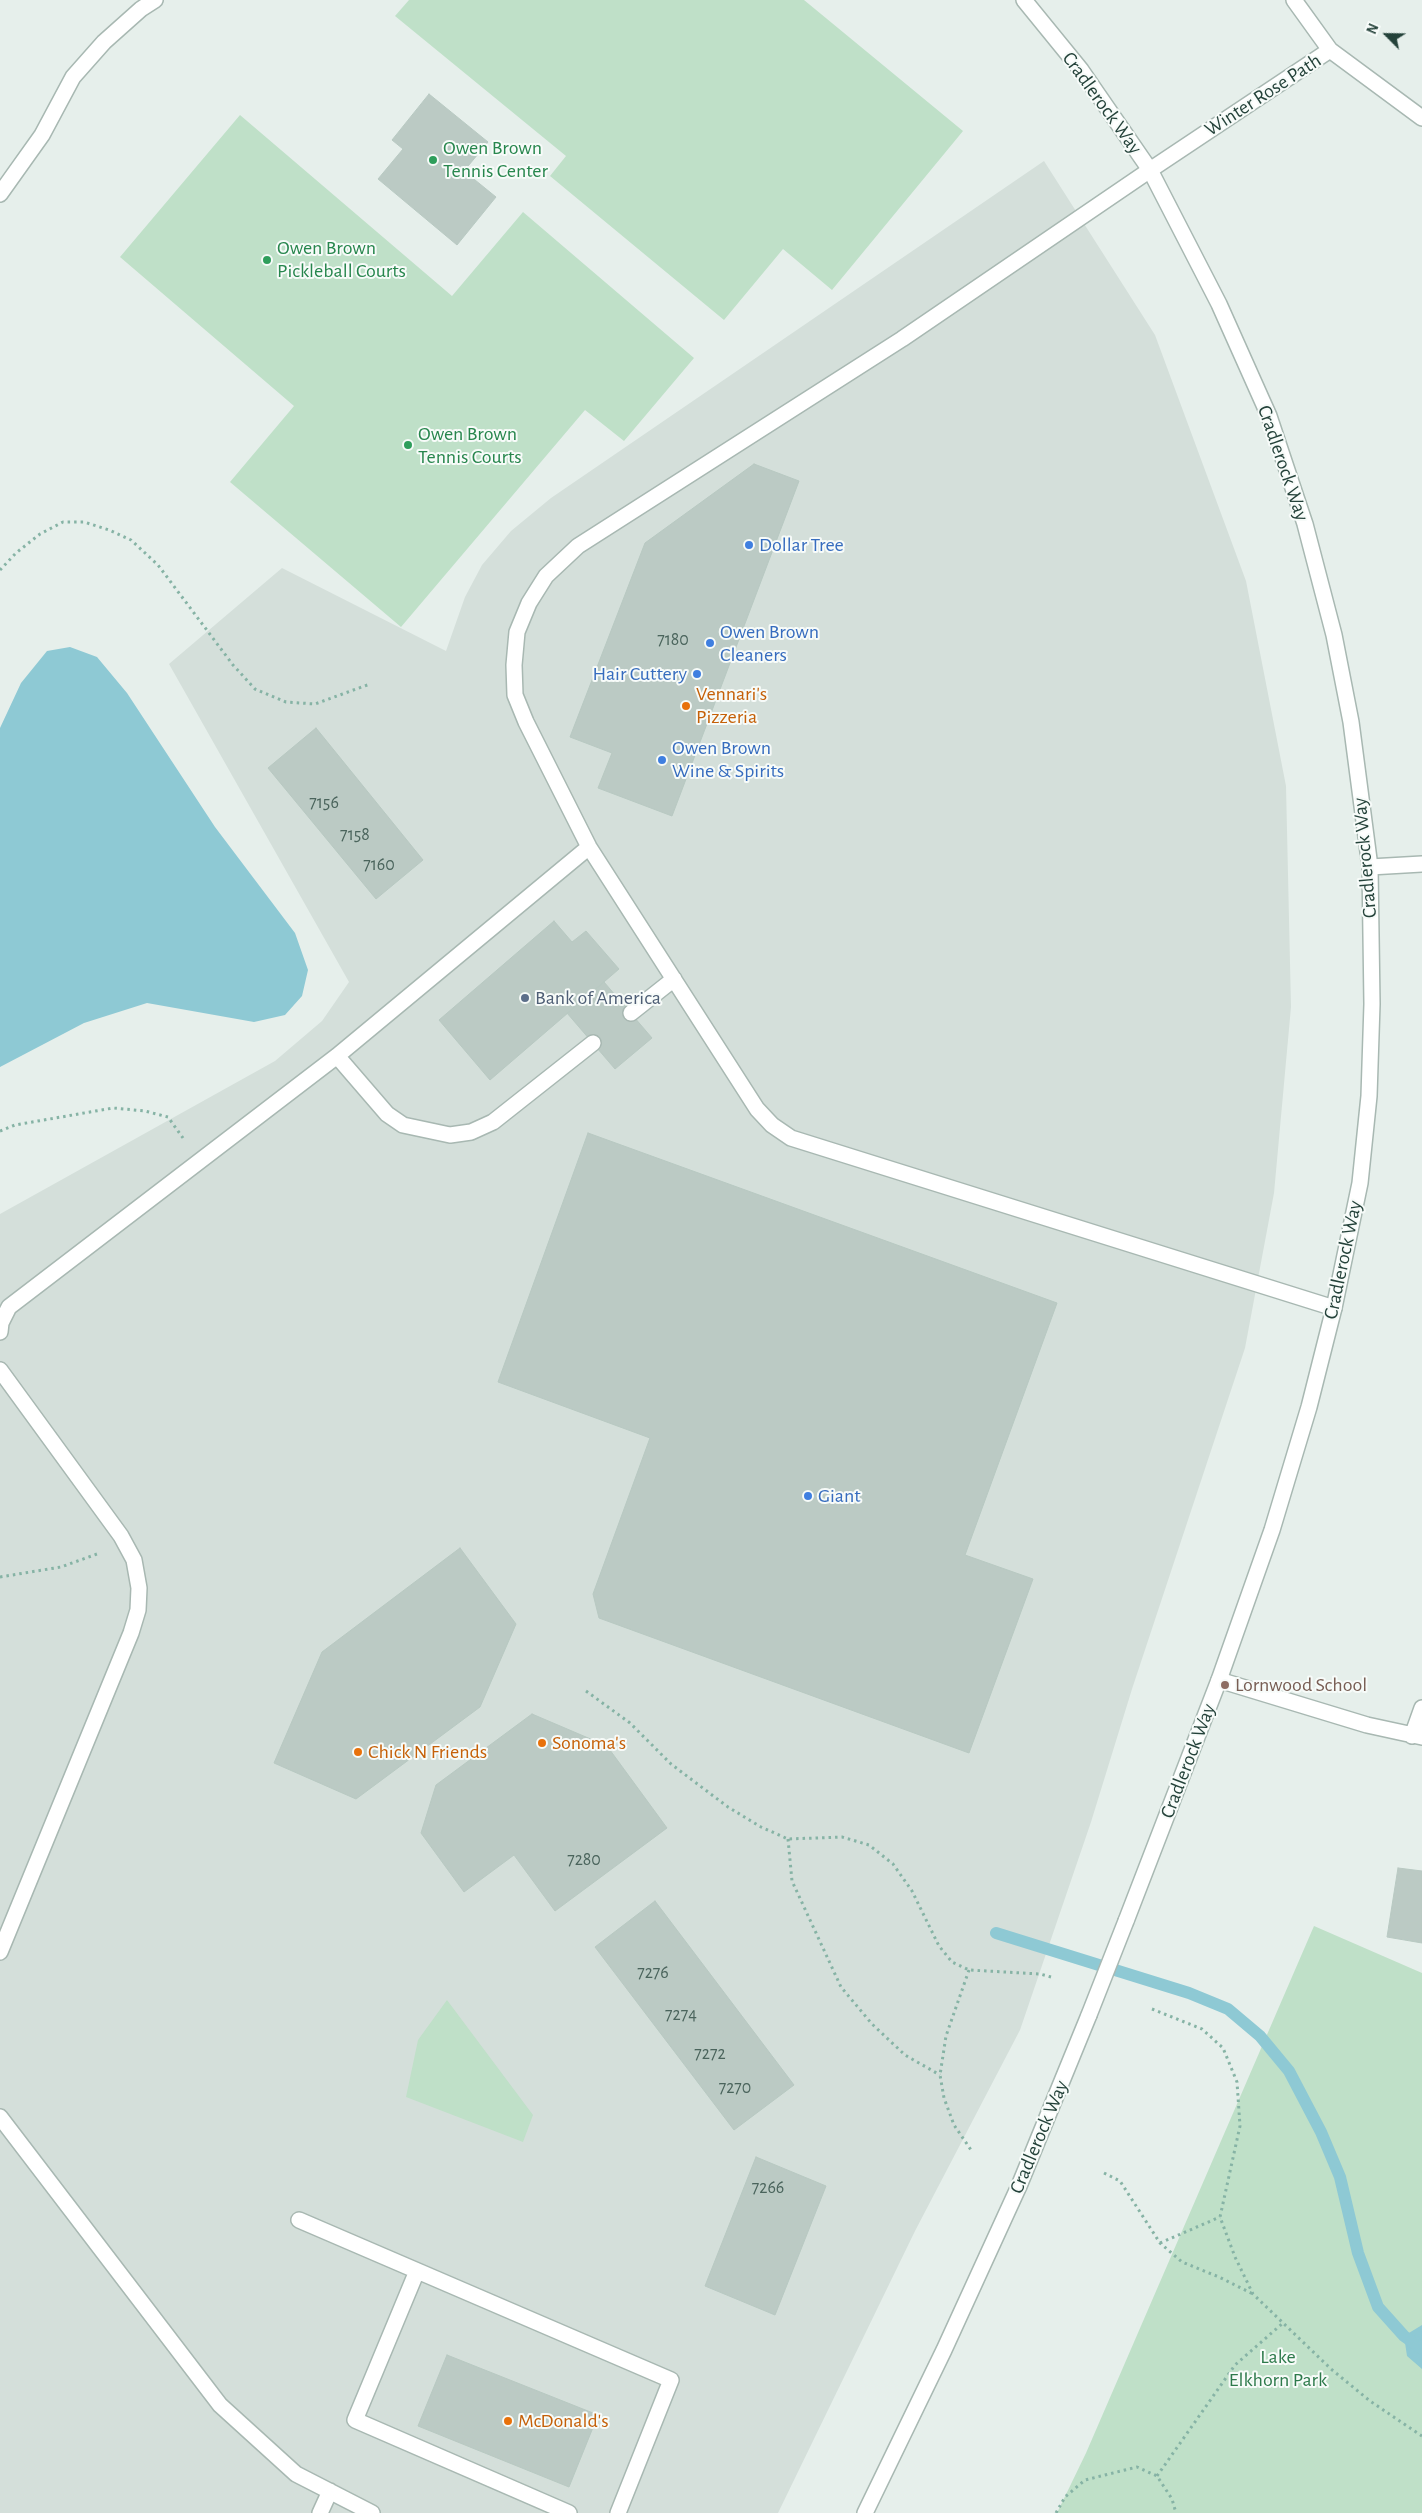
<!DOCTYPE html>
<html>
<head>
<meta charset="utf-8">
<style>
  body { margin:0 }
  #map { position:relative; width:1422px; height:2513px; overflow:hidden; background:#e6efeb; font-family:"Alegreya Sans",sans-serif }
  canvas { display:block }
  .north { position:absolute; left:1362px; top:10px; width:50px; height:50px; -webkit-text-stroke:4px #f7fbf9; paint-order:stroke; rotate:293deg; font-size:14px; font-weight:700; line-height:20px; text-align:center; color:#24423a }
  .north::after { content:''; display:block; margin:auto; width:18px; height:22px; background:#24423a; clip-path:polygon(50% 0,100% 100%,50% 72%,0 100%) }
</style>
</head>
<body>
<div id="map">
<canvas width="1422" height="2513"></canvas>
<div class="north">N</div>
</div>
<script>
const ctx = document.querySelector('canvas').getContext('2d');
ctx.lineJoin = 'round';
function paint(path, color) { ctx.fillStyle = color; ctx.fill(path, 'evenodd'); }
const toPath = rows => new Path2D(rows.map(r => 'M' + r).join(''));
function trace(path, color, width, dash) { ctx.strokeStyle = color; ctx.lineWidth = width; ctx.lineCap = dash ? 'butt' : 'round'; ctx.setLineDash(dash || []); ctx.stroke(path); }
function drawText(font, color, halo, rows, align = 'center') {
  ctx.font = font + ' "Alegreya Sans",sans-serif'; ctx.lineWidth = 4; ctx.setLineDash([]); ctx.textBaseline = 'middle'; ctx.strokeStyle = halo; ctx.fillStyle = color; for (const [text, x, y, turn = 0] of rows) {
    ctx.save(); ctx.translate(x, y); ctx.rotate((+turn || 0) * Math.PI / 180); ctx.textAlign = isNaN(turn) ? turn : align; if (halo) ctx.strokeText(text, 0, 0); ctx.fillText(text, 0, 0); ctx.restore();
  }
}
paint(toPath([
  [1044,161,1155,335,1246,581,1286,786,1291,1007,1274,1193,1245,1348,1132,1689,1091,1822,1020,2030,915,2231,778,2513,0,2513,0,1214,275,1061,322,1021,349,982,169,664,282,568,446,651,465,597,482,565,511,531,551,498]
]), '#d4dfda');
paint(toPath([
  [409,0,804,0,963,131,832,290,783,249,724,320,550,176,566,156,395,16],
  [240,115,452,296,523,212,694,358,624,441,585,410,401,627,230,482,294,406,120,257],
  [1314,1926,1422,1973,1422,2513,1057,2513,1086,2453],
  [447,2000,533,2115,523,2142,406,2097,418,2040]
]), '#bfe0c8');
paint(toPath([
  [70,647,97,657,127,693,215,827,295,933,308,970,302,996,285,1015,254,1022,147,1003,84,1023,0,1067,0,728,21,683,47,651],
  [1422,2325,1422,2369,1407,2356,1404,2336]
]), '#8ec9d4');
trace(toPath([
  [996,1933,1189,1993,1228,2009,1260,2036,1289,2071,1321,2132,1340,2177,1358,2253,1378,2307,1404,2336,1422,2349]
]), '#8ec9d4', 12);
const building = toPath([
  [429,94,488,142,464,171,496,197,457,245,378,179,403,149,392,140,429,94],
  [754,464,799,481,672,816,598,788,612,753,570,737,645,543,754,464],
  [316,728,423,860,376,899,268,768,316,728],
  [554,921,572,942,586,931,619,969,490,1080,439,1020,554,921],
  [604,982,652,1038,615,1069,567,1013,604,982],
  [588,1133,1057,1303,965,1555,1033,1579,969,1753,599,1618,593,1594,650,1438,498,1382,588,1133],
  [460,1548,516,1624,480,1707,356,1799,274,1763,322,1652,460,1548],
  [532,1714,607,1746,667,1828,555,1911,514,1855,464,1892,421,1833,436,1785,532,1714],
  [1398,1868,1422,1871,1422,1943,1387,1937,1398,1868],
  [655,1901,794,2085,734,2130,595,1947,655,1901],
  [756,2157,826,2186,775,2315,705,2286,756,2157],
  [447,2355,598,2415,569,2487,418,2426,447,2355]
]);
paint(building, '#bbcac4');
trace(building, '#b8c9c2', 1);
const service = toPath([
  [1150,170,902,339,578,546,546,576,529,603,517,632,514,665,515,695,526,722,589,847,757,1109,772,1125,791,1138,1334,1308],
  [0,194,42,135,73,77,104,42,141,9,155,0],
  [631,1013,674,979],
  [337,1056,387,1114,403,1125,450,1135,471,1132,493,1122,593,1043],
  [0,1332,1,1323,9,1307,337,1056,589,847],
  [0,1370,121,1536,134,1560,139,1588,138,1610,131,1633,0,1952],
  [0,2117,220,2405,296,2474,372,2513],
  [299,2220,671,2380,618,2513],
  [417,2271,355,2420,569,2513],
  [320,2513,330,2491]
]);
const minor = toPath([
  [1294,0,1330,50,1422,118],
  [1150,170,1330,50],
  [1370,867,1422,864],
  [1219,1680,1367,1725,1422,1737],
  [1412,1736,1422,1708]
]);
const tertiary = toPath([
  [1024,0,1081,70,1150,170,1219,304,1269,416,1305,524,1334,635,1351,722,1370,867,1372,1004,1369,1096,1360,1183,1334,1308,1309,1407,1272,1530,1219,1680,1126,1921],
  [865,2513,944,2350,1019,2186,1089,2015]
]);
trace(service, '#a8b8b2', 18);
trace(minor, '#a8b8b2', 18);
trace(tertiary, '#a8b8b2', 18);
trace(toPath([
  [0,570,16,553,40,534,63,522,84,522,109,530,131,540,158,565,233,665,255,689,286,702,315,704,370,684],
  [0,1131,15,1125,113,1108,145,1111,168,1117,183,1138],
  [0,1577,61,1567,97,1554],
  [586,1691,630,1723,671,1764,728,1807,761,1827,788,1839,842,1837,869,1845,893,1864,912,1891,939,1946,952,1962,969,1970,1040,1974,1051,1977],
  [788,1839,792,1881,841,1987,872,2024,905,2055,940,2075],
  [969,1970,946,2036,940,2075,944,2098,954,2125,971,2150],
  [1152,2009,1202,2029,1223,2048,1237,2082,1240,2126,1220,2217,1235,2257,1253,2294,1331,2369,1370,2401,1422,2436],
  [1104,2173,1120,2181,1160,2243,1182,2262,1219,2277,1253,2294],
  [1160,2243,1220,2217],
  [1157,2476,1235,2365,1283,2323],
  [1056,2513,1065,2497,1085,2480,1137,2467,1157,2476,1172,2499,1176,2513]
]), '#86b3a5', 3, [2.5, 4]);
trace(service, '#fff', 15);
trace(minor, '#fff', 15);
trace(tertiary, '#fff', 15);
const tertiaryBridge = toPath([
  [1089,2015,1126,1921]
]);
trace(tertiaryBridge, '#a8b8b2', 18, []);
trace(tertiaryBridge, '#fff', 15);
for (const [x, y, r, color] of [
  [433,160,5,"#2e9e5b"],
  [267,260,5,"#2e9e5b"],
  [408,445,5,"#2e9e5b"],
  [749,545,5,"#3f7fe0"],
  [710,643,5,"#3f7fe0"],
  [697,674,5,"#3f7fe0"],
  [686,706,5,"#e8710a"],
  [662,760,5,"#3f7fe0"],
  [525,998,5,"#5c6f8a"],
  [808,1496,5,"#3f7fe0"],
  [1225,1685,5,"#8d6e63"],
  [542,1743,5,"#e8710a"],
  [358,1752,5,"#e8710a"],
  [508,2421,5,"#e8710a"]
]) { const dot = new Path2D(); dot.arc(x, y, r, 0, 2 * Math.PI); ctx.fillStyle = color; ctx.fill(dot); trace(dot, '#f7fbf9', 2); }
drawText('18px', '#4a645c', null, [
  ["7180",673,640],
  ["7156",324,803],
  ["7158",355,835],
  ["7160",379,865],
  ["7280",584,1860],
  ["7276",653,1973],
  ["7274",681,2015],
  ["7272",710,2054],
  ["7270",735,2088],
  ["7266",768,2188]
]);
drawText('20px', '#24423a', '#f7fbf9', [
  ["Winter Rose Path",1263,95,-33],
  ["Cradlerock Way",1102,103,54],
  ["Cradlerock Way",1283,463,71],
  ["Cradlerock Way",1365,858,-95],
  ["Cradlerock Way",1343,1260,-78],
  ["Cradlerock Way",1188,1761,-69],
  ["Cradlerock Way",1039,2137,-67]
]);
drawText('20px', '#27864d', '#f7fbf9', [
  ["Owen Brown",443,148],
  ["Tennis Center",443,171],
  ["Owen Brown",277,248],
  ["Pickleball Courts",277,271],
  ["Owen Brown",418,434],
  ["Tennis Courts",418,457]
], 'left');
drawText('20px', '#366cbe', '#f7fbf9', [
  ["Dollar Tree",759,545],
  ["Owen Brown",720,632],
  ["Cleaners",720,655],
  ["Hair Cuttery",687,674,"right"],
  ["Owen Brown",672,748],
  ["Wine & Spirits",672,771],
  ["Giant",818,1496]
], 'left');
drawText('20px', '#c56008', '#f7fbf9', [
  ["Vennari's",696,694],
  ["Pizzeria",696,717],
  ["Sonoma's",552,1743],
  ["Chick N Friends",368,1752],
  ["McDonald's",518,2421]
], 'left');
drawText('20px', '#4e5e75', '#f7fbf9', [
  ["Bank of America",535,998]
], 'left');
drawText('20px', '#785e54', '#f7fbf9', [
  ["Lornwood School",1235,1685]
], 'left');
drawText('20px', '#2d7a4b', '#f7fbf9', [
  ["Lake",1278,2357],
  ["Elkhorn Park",1278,2380]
]);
</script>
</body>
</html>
